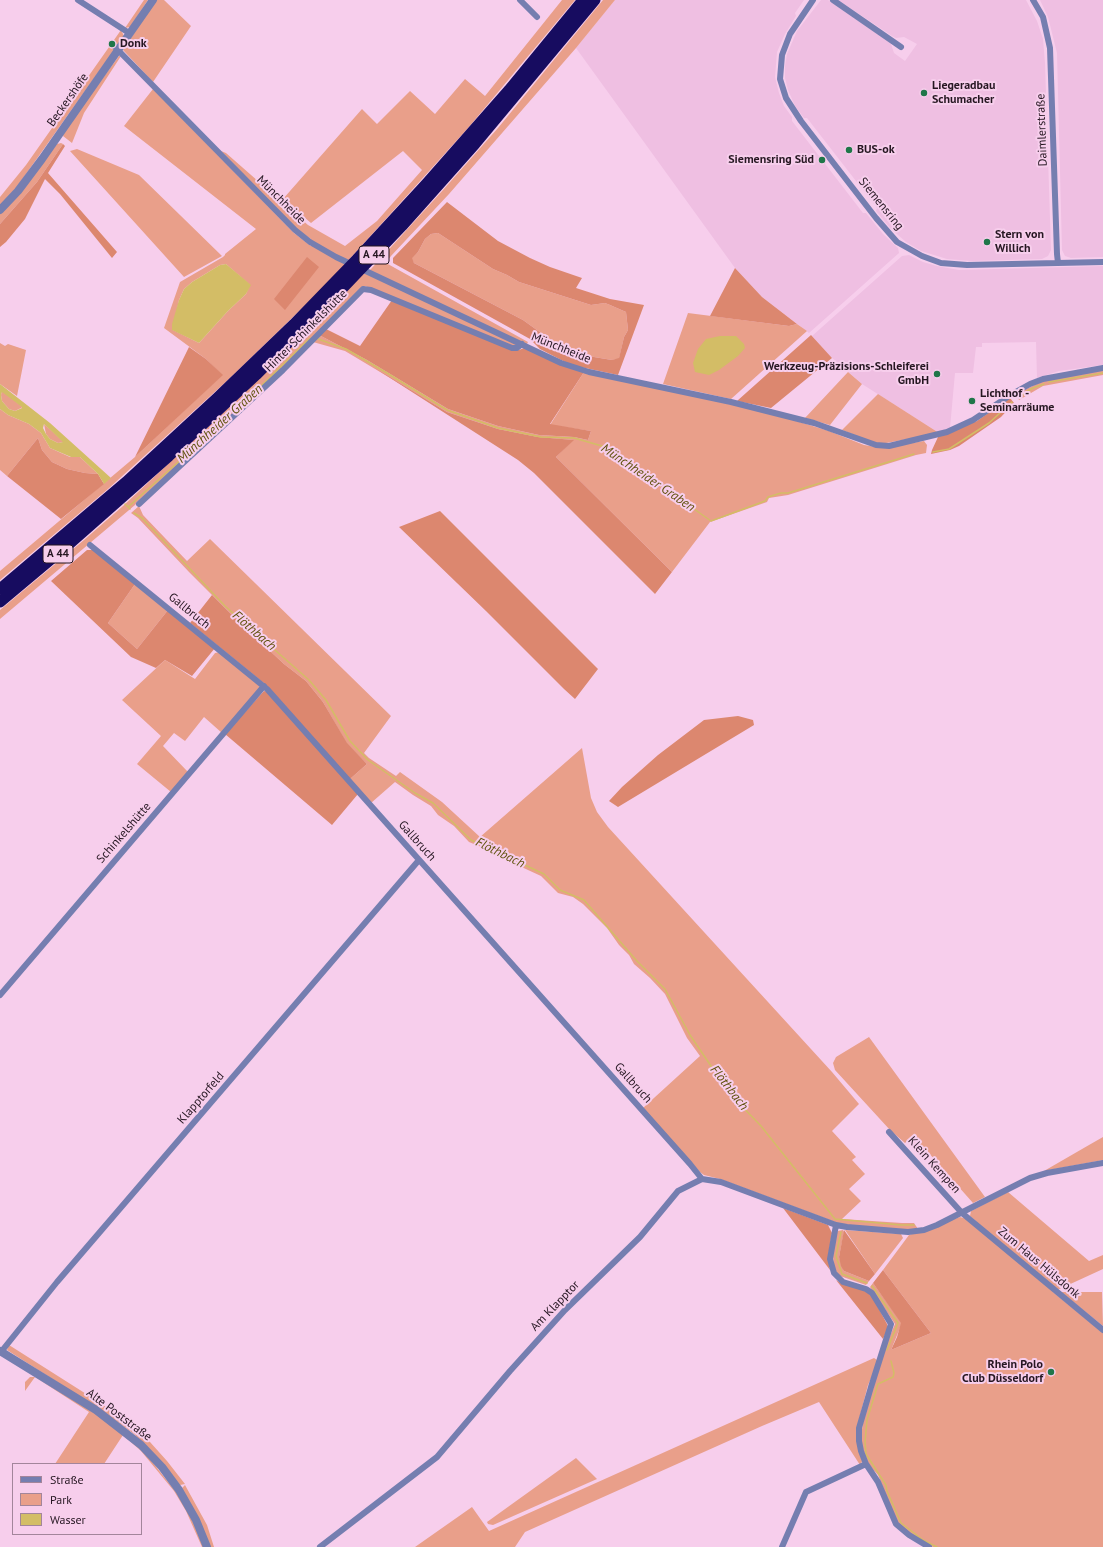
<!DOCTYPE html>
<html>
<head>
<meta charset="utf-8">
<style>
  body { margin:0 }
  #map { position:relative; width:1103px; height:1547px; overflow:hidden; background:#f7ceec; font-family:"PT Sans",sans-serif }
  canvas { display:block }
  .legend { position:absolute; left:12px; top:1463px; width:130px; height:72px; box-sizing:border-box; background:#f7ceec; border:1px solid #a3859b; margin:0; padding:5px 7px; list-style:none; font-size:12px; color:#261722 }
  .legend li { display:flex; align-items:center; gap:8px; height:20px }
  .legend b { width:20px; border:1px solid #a3859b }
</style>
</head>
<body>
<div id="map">
<canvas width="1103" height="1547"></canvas>
<ul class="legend">
<li><b style="height:5px;background:#757eb0"></b>Straße</li>
<li><b style="height:11px;background:#e99f8a"></b>Park</li>
<li><b style="height:11px;background:#d3bd66"></b>Wasser</li>
</ul>
</div>
<script>
const ctx = document.querySelector('canvas').getContext('2d');
ctx.lineJoin = 'round';
function paint(path, color) { ctx.fillStyle = color; ctx.fill(path, 'evenodd'); }
const toPath = rows => new Path2D(rows.map(r => 'M' + r).join(''));
function trace(path, color, width, dash) { ctx.strokeStyle = color; ctx.lineWidth = width; ctx.lineCap = dash ? 'butt' : 'round'; ctx.setLineDash(dash || []); ctx.stroke(path); }
function drawText(font, color, halo, rows, align = 'center') {
  ctx.font = font + ' "PT Sans",sans-serif'; ctx.lineWidth = 4; ctx.setLineDash([]); ctx.textBaseline = 'middle'; ctx.strokeStyle = halo; ctx.fillStyle = color; for (const [text, x, y, turn = 0] of rows) {
    ctx.save(); ctx.translate(x, y); ctx.rotate((+turn || 0) * Math.PI / 180); ctx.textAlign = isNaN(turn) ? turn : align; if (halo) ctx.strokeText(text, 0, 0); ctx.fillText(text, 0, 0); ctx.restore();
  }
}
paint(toPath([
  [615,0,804,0,795,13,796,16,785,34,777,52,775,77,779,93,784,106,792,117,792,121,863,213,866,213,883,234,898,248,899,253,809,333,762,297,735,268,576,48],
  [821,0,828,0,888,41,891,44,894,53,905,61,917,44,904,37,896,38,892,36,838,0,1026,0,1037,21,1043,39,1045,63,1051,250,1048,256,1042,259,972,261,947,259,921,251,906,242,890,228,876,211,877,208,807,118,804,118,795,106,788,90,785,78,785,66,787,54,797,31],
  [1040,0,1103,0,1103,257,1071,258,1065,256,1062,250,1057,53,1048,17],
  [909,255,923,262,937,266,959,270,1103,266,1103,365,1059,371,1037,378,1036,342,982,343,982,347,976,347,973,373,955,373,950,428,939,433,862,384,831,357,812,336,902,256]
]), '#efbfe2');
paint(toPath([
  [144,0,148,0,130,27,125,28],
  [156,0,164,0,191,26,153,82,123,50],
  [562,0,575,0,468,128,327,284,229,379,108,489,0,580,0,571,135,457,222,375,206,359,164,328,180,282,223,257,225,255,225,254,256,229,124,126,153,89,294,233,311,246,311,239,296,229,221,151,226,153,308,225,345,246,377,221,422,170,403,151,311,223,283,199,362,109,377,124,410,91,435,114,465,79,485,96],
  [226,264,250,285,246,294,228,311,199,343,173,330,179,300,184,289,192,282,220,265],
  [603,0,615,0,576,48,449,194,391,256,386,263,528,342,527,344,517,344,514,347,365,286,292,360,137,502,135,505,0,619,0,610,84,540,123,506,239,398,358,278,371,269,443,190,498,128],
  [121,30,124,36,16,188,0,206,0,197,26,165],
  [119,56,121,56,84,113,72,143,63,136,64,131],
  [61,143,63,144,37,182,0,224,0,214,57,144],
  [77,149,139,175,222,256,184,277,70,151],
  [438,233,493,269,507,275,519,282,591,305,605,303,610,305,626,312,628,330,624,337,619,359,612,360,582,355,555,343,523,320,414,263,411,258,418,252,425,239,431,234],
  [688,313,789,326,797,324,807,331,731,399,663,384],
  [319,335,367,360,448,409,498,426,539,435,574,437,588,440,591,431,550,425,584,372,770,413,829,431,864,445,882,448,924,441,927,445,926,453,916,455,788,495,769,498,767,502,710,522,672,572,556,457,573,440,538,437,498,429,447,412,345,351,313,342],
  [0,343,5,346,8,344,26,350,17,396,0,384],
  [1103,370,1103,375,1043,386,1019,400,1016,394,1043,381],
  [848,372,862,384,830,425,805,418],
  [2,391,23,407,15,411,9,409,2,401,1,395],
  [878,394,939,433,881,444,875,443,842,430],
  [0,409,8,415,29,424,41,433,50,448,70,457,80,457,98,474,85,473,67,469,52,462,42,450,38,438,7,476,0,470],
  [44,424,64,442,58,443,50,439,46,434],
  [139,506,143,515,187,561,210,539,391,716,364,753,369,758,396,776,400,772,442,802,480,837,582,748,591,798,597,812,608,827,832,1072,859,1104,832,1131,856,1157,852,1160,865,1174,849,1189,861,1201,842,1219,902,1223,914,1223,918,1229,901,1229,843,1225,720,1179,704,1175,700,1172,643,1108,700,1056,687,1038,665,994,650,978,634,964,629,955,619,945,607,928,583,904,573,897,558,893,541,876,515,864,503,856,469,842,454,826,438,815,431,806,413,795,395,782,371,803,350,779,367,764,347,744,323,702,306,681,284,664,241,624,189,572,138,518,131,513],
  [135,584,168,610,137,649,108,623],
  [220,652,259,684,260,688,222,733,204,717,185,741,174,733,163,746,188,772,171,792,137,764,161,736,122,700,165,660,195,679,215,653],
  [869,1037,985,1197,973,1203,927,1151,922,1154,908,1140,905,1143,890,1130,835,1070,833,1063,836,1057],
  [1103,1137,1103,1160,1044,1171,1089,1145],
  [1008,1192,1089,1261,1103,1255,1103,1269,1053,1292,1103,1333,1103,1547,933,1547,918,1539,898,1524,878,1475,869,1465,860,1441,864,1417,885,1348,895,1324,870,1287,873,1283,902,1323,891,1350,931,1333,883,1270,909,1235,960,1217,977,1222,970,1216,971,1211],
  [843,1230,844,1232,839,1257,844,1271,869,1281,866,1285,840,1276,834,1269,833,1256,836,1234,838,1231],
  [845,1230,901,1234,903,1238,875,1274],
  [1061,1292,1102,1292,1103,1326],
  [9,1345,102,1404,131,1425,150,1442,167,1461,185,1484,180,1485,159,1459,134,1434,101,1410,7,1350],
  [874,1358,877,1360,874,1372,868,1385,857,1427,863,1460,860,1465,819,1402,762,1426,525,1532,515,1547,415,1547,472,1507,489,1531],
  [30,1377,35,1377,98,1415,122,1432,150,1459,176,1492,190,1515,204,1547,202,1547,186,1511,174,1491,141,1451,123,1435,104,1464,55,1464,89,1412,35,1377,25,1391,25,1382],
  [576,1458,597,1479,493,1525,488,1524,487,1522],
  [185,1485,207,1525,214,1547,210,1547,182,1488]
]), '#e99f8a');
paint(toPath([
  [63,144,65,146,48,173,117,252,112,258,60,194,45,179,25,219,6,242,0,247,0,224,37,182],
  [447,202,498,241,530,258,550,267,582,278,576,288,610,299,644,305,618,375,571,365,540,349,530,339,393,263,393,258],
  [438,233,493,269,507,275,519,282,591,305,605,303,610,305,626,312,628,330,624,337,619,358,612,360,582,355,555,343,523,320,414,263,412,258,418,252,425,239,431,234],
  [307,257,319,267,285,310,274,299],
  [735,268,762,297,797,324,789,326,710,316],
  [392,300,519,350,524,348,584,372,550,424,591,431,588,440,574,437,539,435,498,426,448,409,367,360,319,335,326,329,360,346],
  [811,335,832,358,771,408,737,401],
  [189,347,206,359,223,375,135,457],
  [373,367,447,412,498,429,538,437,574,440,556,457,672,572,655,594,534,473,518,460],
  [1010,398,1014,403,1001,417,959,446,950,450,931,454,932,450,938,437,977,421],
  [38,438,42,450,52,462,67,469,85,473,98,474,104,484,61,519,7,476],
  [440,511,598,669,575,699,564,689,486,611,399,527],
  [87,550,94,550,135,584,108,623,137,649,168,610,215,648,192,676,165,660,156,668,131,657,51,581],
  [212,595,241,624,284,664,306,681,323,702,347,743,367,764,350,779,265,684,190,623],
  [264,691,268,692,358,794,332,825,225,734],
  [738,716,753,720,754,725,618,807,609,801,622,787,658,755,704,720],
  [783,1208,828,1225,832,1233,828,1257,830,1270],
  [844,1230,875,1274,869,1281,844,1271,841,1266,839,1257],
  [883,1270,931,1333,891,1350,897,1337,901,1323,873,1283],
  [836,1280,842,1284,864,1290,872,1296,887,1324,888,1328,883,1339]
]), '#dc876f');
paint(toPath([
  [226,264,251,285,246,294,228,311,199,343,172,330,172,324,179,300,184,289,192,282,220,265],
  [720,336,736,336,744,344,745,348,738,356,719,370,709,375,695,372,693,363,698,349,706,339],
  [0,384,50,423,111,478,104,484,98,474,80,457,71,457,50,448,41,433,29,424,8,415,0,409],
  [2,392,22,407,22,408,15,411,9,409,2,401,1,395],
  [44,424,63,442,58,443,50,439,46,434,43,428]
]), '#d3bd66');
trace(toPath([
  [318,339,346,349,387,373,447,410,498,428,541,437,574,438,602,446,649,477,711,521,765,501,768,497,781,493,788,493,914,454],
  [1049,382,1103,373],
  [261,386,310,338],
  [1018,397,1033,388,1044,384],
  [933,452,949,449,989,423,1012,402],
  [125,504,130,509],
  [128,507,223,422],
  [134,513,142,518,225,606,309,680,326,700,350,741,368,760,415,793,433,803,471,840,544,874,560,890,584,900,637,961,665,989,690,1035,730,1094,761,1126,835,1219,901,1225,914,1225],
  [841,1232,836,1256,842,1274,867,1283],
  [872,1286,898,1323,887,1350],
  [891,1361,894,1373,893,1377,878,1384,867,1420,865,1442,866,1454,886,1485,887,1491,901,1523,923,1540,937,1547]
]), '#d3bd66', 1.5);
trace(toPath([
  [78,0,129,33],
  [520,0,537,17],
  [813,0,790,34,782,55,780,79,786,98,801,121,876,218,897,242,922,256,941,263,967,265,1103,262],
  [833,0,901,47],
  [1033,0,1043,17,1050,48,1057,254,1058,263],
  [114,46,295,230,310,242,336,257,561,363,589,372,731,402,814,423,876,445,889,446,947,432,973,420,1012,394,1030,384,1043,379,1103,368],
  [139,504,283,370,363,289,371,290,512,348,517,348,522,344],
  [90,545,267,689,690,1164,702,1179],
  [0,995,264,686],
  [889,1132,962,1213,1103,1330],
  [836,1225,830,1259,834,1273,843,1282,866,1289,872,1293,891,1324,871,1387,859,1428,859,1441,861,1451,866,1464,878,1482,896,1524,909,1535,929,1547],
  [1,1352,57,1282,419,860],
  [320,1547,437,1457,510,1371,565,1310,640,1237,678,1191,702,1179,721,1182,836,1225,847,1227,908,1232,924,1230,937,1225,1030,1178,1047,1173,1103,1163],
  [782,1547,806,1492,866,1464]
]), '#757eb0', 6);
trace(toPath([
  [0,210,18,191,42,159,153,0],
  [0,1351,96,1410,141,1445,162,1467,179,1490,196,1520,207,1547]
]), '#757eb0', 8);
trace(toPath([
  [0,589,126,482,217,398,294,324,357,259,427,183,509,90,583,0],
  [0,602,68,545,169,456,256,375,340,291,402,226,475,144,595,0]
]), '#170c60', 11);
for (const [x, y, r, color] of [
  [112,44,4,"#1f7649"],
  [924,93,4,"#1f7649"],
  [849,150,4,"#1f7649"],
  [822,160,4,"#1f7649"],
  [987,242,4,"#1f7649"],
  [937,374,4,"#1f7649"],
  [972,401,4,"#1f7649"],
  [1051,1372,4,"#1f7649"]
]) { const dot = new Path2D(); dot.arc(x, y, r, 0, 2 * Math.PI); ctx.fillStyle = color; ctx.fill(dot); trace(dot, '#f7ceec', 1.5); }
for (const [x, y, w] of [
  [374,255,30],
  [58,554,30]
]) { const box = new Path2D(); box.roundRect(x - w / 2, y - 9, w, 18, 3); ctx.fillStyle = '#f7ceec'; ctx.fill(box); trace(box, '#261722', 1); }
drawText('bold 11px', '#261722', null, [
  ["A 44",374,255],
  ["A 44",58,554]
]);
drawText('bold 12px', '#261722', '#f7ceec', [
  ["Donk",120,44],
  ["Liegeradbau",932,86],
  ["Schumacher",932,100],
  ["BUS-ok",857,150],
  ["Siemensring Süd",814,160,"right"],
  ["Stern von",995,235],
  ["Willich",995,249],
  ["Werkzeug-Präzisions-Schleiferei",929,367,"right"],
  ["GmbH",929,381,"right"],
  ["Lichthof -",980,394],
  ["Seminarräume",980,408],
  ["Rhein Polo",1043,1365,"right"],
  ["Club Düsseldorf",1043,1379,"right"]
], 'left');
drawText('12px', '#261722', '#f7ceec', [
  ["Beckershöfe",68,100,-55],
  ["Daimlerstraße",1042,130,-92],
  ["Münchheide",281,200,45],
  ["Siemensring",881,204,51],
  ["Hinter Schinkelshütte",306,331,-45],
  ["Münchheide",561,348,22],
  ["Gallbruch",189,611,39],
  ["Schinkelshütte",124,833,-49],
  ["Gallbruch",417,841,48],
  ["Gallbruch",633,1083,48],
  ["Klapptorfeld",201,1098,-49],
  ["Klein Kempen",934,1165,48],
  ["Zum Haus Hülsdonk",1039,1263,40],
  ["Am Klapptor",555,1306,-46],
  ["Alte Poststraße",119,1415,37]
]);
drawText('italic 13px', '#62530f', '#f7ceec', [
  ["Münchheider Graben",220,424,-42],
  ["Münchheider Graben",648,478,34],
  ["Flöthbach",254,631,41],
  ["Flöthbach",500,853,26],
  ["Flöthbach",729,1088,52]
]);
</script>
</body>
</html>
